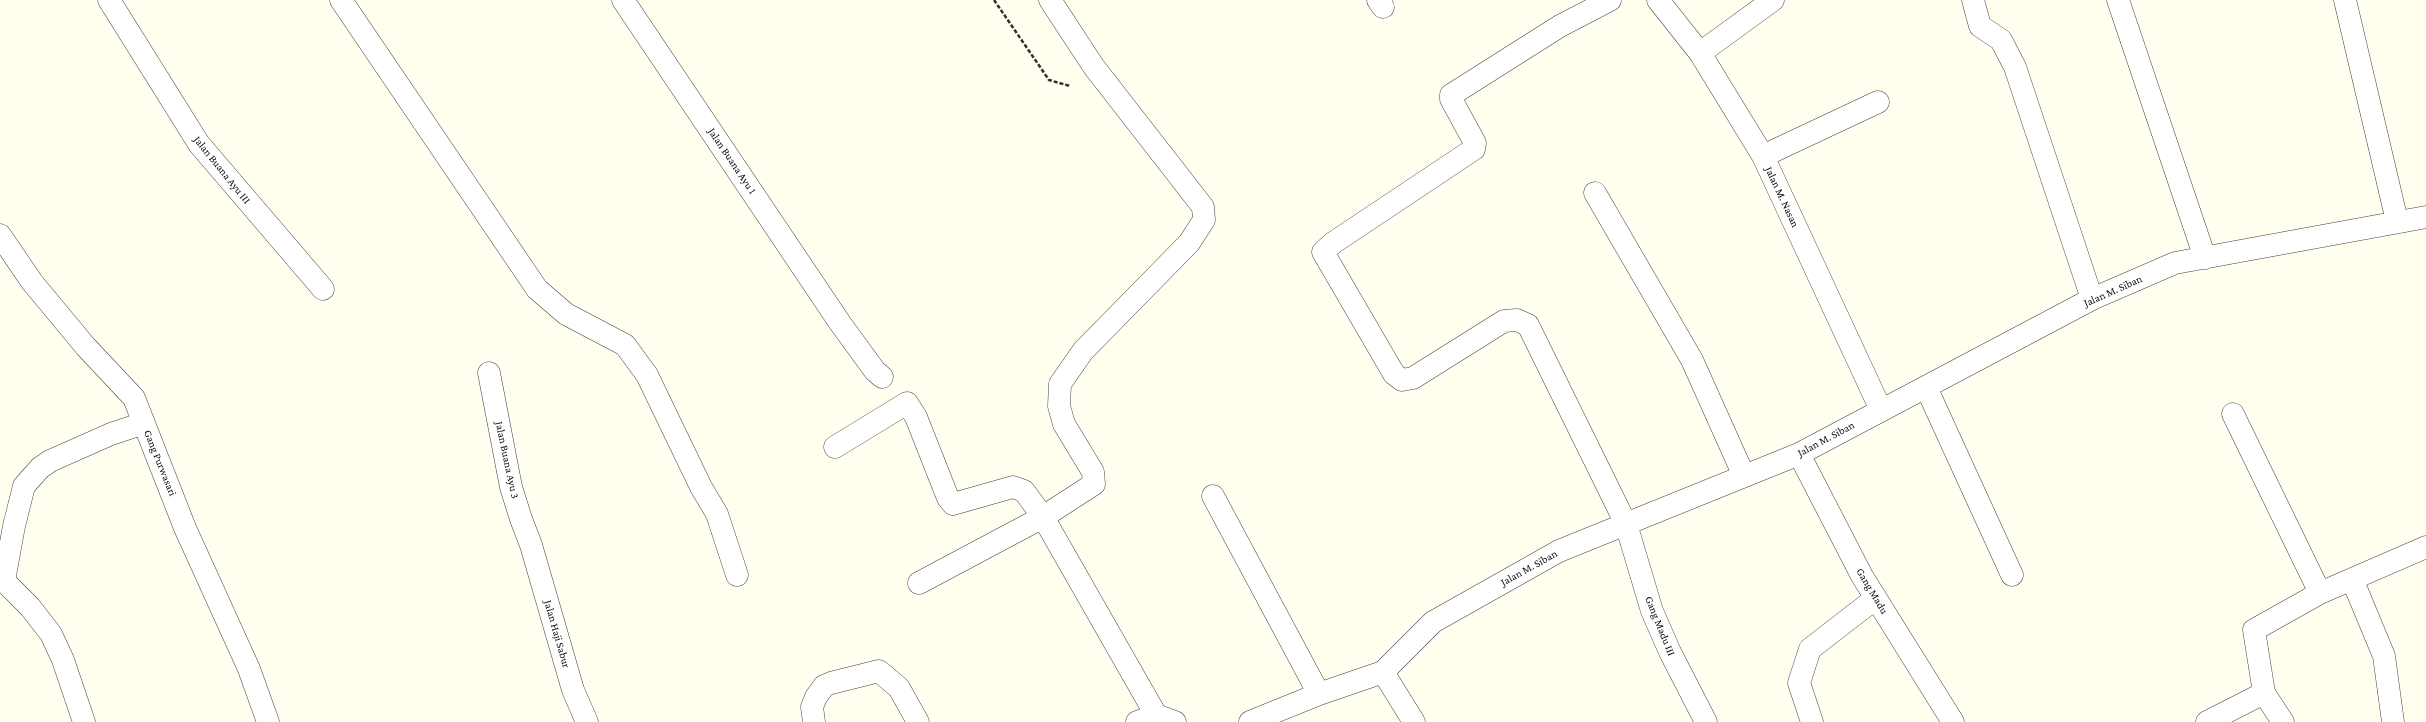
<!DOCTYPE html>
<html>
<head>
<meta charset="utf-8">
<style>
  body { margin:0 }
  canvas { display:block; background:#fffeef }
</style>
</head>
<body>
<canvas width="2426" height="722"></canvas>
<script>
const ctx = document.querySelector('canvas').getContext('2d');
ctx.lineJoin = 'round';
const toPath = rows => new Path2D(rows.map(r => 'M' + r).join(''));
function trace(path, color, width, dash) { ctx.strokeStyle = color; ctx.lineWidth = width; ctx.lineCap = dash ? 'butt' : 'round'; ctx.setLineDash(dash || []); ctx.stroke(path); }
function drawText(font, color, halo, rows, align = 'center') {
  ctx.font = font + ' "Crimson Pro",serif'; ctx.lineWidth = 4; ctx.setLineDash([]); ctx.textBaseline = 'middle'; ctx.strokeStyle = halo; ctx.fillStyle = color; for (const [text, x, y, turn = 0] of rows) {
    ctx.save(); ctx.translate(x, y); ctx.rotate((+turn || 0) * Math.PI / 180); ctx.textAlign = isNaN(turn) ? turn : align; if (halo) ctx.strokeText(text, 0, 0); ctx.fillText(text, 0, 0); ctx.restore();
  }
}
const minor = toPath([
  [109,0,199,144,323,289],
  [341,0,537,289,566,314,625,345,647,375,701,487,717,514,737,575],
  [623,0,840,323,875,371,882,377],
  [1378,0,1383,7],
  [1610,0,1560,26,1451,95,1451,99,1475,143,1474,149,1333,243,1323,252,1394,374,1402,380,1413,378,1504,321,1517,320,1528,325,1626,524,1652,611,1670,652,1706,722],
  [1658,0,1700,53,1763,156,1881,410],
  [1973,0,1980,26,2001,40,2015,67,2092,299],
  [2118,0,2205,258],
  [2345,0,2397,221],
  [1700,53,1773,0],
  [1763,156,1878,102],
  [1595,193,1692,360,1744,476],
  [0,235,32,282,86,347,134,398,185,528,249,669,268,722],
  [489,373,511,487,521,519,531,545,573,690,587,722],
  [1926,387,2012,575],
  [2233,414,2320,593],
  [835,447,907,403,916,417,948,498,953,504,1013,487,1024,491,1043,517,1156,715],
  [1799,454,1862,576,1953,722],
  [1213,496,1319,694],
  [2352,579,2384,656,2393,722],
  [4,581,14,526,24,486,40,468,50,461,111,434,144,423],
  [4,581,30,607,51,634,63,660,84,722],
  [919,583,1043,517,1094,484,1093,472,1064,424,1059,406,1060,384,1083,351,1189,243,1204,220,1203,207,1094,67,1050,0],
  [1383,672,1414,722],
  [814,722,812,707,816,697,824,686,831,683,879,671,899,688,918,722],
  [1137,722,1156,715,1175,722],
  [1250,722,1319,694,1383,672,1433,622,1559,551,1799,454,2092,299,2175,263,2426,217],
  [1812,722,1799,683,1810,649,1876,598],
  [2207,722,2264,693],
  [2283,722,2264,693,2254,630,2320,593,2426,547]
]);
trace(minor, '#414141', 23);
trace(toPath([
  [994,0,1049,80,1070,86]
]), '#303030', 2.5, [4, 2]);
trace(minor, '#fff', 22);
drawText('11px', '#0e0e0e', '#fff', [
  ["Jalan Buana Ayu 1",732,161,56],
  ["Jalan Buana Ayu III",222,170,51],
  ["Jalan M. Nasan",1782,197,65],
  ["Jalan M. Siban",2113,291,-24],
  ["Jalan M. Siban",1826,439,-28],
  ["Jalan Buana Ayu 3",507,460,78],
  ["Gang Purwasari",160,463,68],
  ["Jalan M. Siban",1529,568,-29],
  ["Gang Madu",1872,591,59],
  ["Gang Madu III",1660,626,68],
  ["Jalan Haji Sabur",557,634,74]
]);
</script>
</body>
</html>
